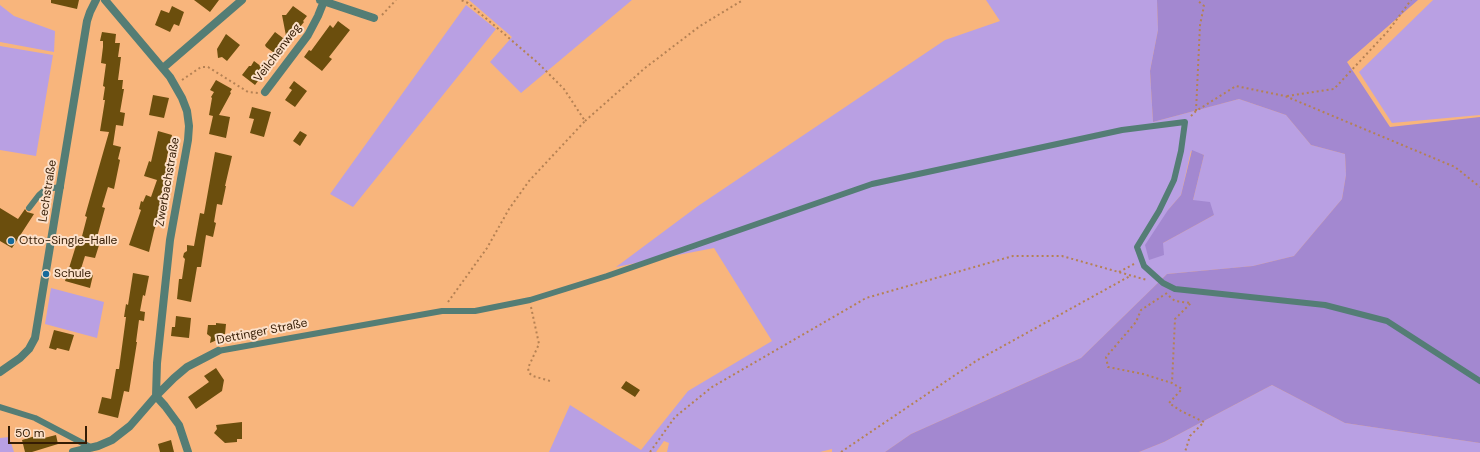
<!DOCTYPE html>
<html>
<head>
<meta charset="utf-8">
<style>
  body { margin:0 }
  #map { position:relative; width:1480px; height:452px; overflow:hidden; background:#f8b57c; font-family:"DM Sans",sans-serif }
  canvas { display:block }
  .scale { position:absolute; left:8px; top:426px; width:79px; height:18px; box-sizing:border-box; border:2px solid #351c04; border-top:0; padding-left:5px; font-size:12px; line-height:14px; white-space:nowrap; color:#351c04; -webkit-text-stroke:3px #fce0c9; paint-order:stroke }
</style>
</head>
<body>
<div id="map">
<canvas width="1480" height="452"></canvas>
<div class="scale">50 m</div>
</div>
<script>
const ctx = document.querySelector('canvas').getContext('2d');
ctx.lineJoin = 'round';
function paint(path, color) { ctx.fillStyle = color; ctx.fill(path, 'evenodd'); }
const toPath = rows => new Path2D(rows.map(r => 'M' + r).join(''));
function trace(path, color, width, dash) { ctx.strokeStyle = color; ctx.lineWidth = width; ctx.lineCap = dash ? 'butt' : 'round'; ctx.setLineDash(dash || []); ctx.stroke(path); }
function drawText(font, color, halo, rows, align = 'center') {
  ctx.font = font + ' "DM Sans",sans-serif'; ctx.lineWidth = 4; ctx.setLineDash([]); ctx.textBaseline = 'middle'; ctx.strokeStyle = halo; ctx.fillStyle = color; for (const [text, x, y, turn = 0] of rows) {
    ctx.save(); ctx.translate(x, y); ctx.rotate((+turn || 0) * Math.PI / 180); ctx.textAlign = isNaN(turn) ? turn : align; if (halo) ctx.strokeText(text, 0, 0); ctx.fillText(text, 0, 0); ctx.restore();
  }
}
paint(toPath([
  [469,0,632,0,521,93,490,62,512,37],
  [986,0,1157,0,1158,30,1150,71,1153,122,1239,99,1286,115,1311,145,1345,154,1346,175,1342,199,1294,256,1253,266,1167,274,1081,358,911,434,885,452,832,452,832,449,820,452,667,452,669,443,664,441,656,452,549,452,570,405,641,450,688,391,772,341,714,248,616,267,698,206,945,40,1000,21],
  [1191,151,1204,155,1193,200,1214,215,1163,243,1168,210,1181,195],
  [1433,0,1480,0,1480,115,1392,123,1359,72],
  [0,5,14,16,55,31,54,52,0,42],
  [466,5,496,29,353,207,330,194],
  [0,46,53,55,36,156,0,150],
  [51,288,104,302,97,338,45,324],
  [1272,385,1345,423,1480,443,1480,452,1139,452,1164,442],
  [9,437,14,452,0,452,0,438]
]), '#b9a0e3');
paint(toPath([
  [1157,0,1418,0,1347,62,1390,127,1480,117,1480,443,1345,423,1272,385,1164,442,1139,452,885,452,911,434,1081,358,1167,274,1253,266,1294,256,1342,199,1346,175,1345,154,1311,145,1286,115,1239,99,1153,122,1150,71,1158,30],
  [1192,150,1204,155,1193,200,1210,202,1214,215,1163,243,1164,255,1149,260,1145,245,1168,210,1181,195]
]), '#a388d0');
paint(toPath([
  [51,0,79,0,77,9,51,3],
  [194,0,219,0,210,12],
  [172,6,184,12,179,26,174,24,170,32,155,25,161,10,169,13],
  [293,6,307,16,303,21,304,22,277,55,266,47,265,45,275,32,287,41,282,15,286,15],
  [338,21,350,30,329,57,332,59,322,71,304,57,309,50,311,51,330,25,333,28],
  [102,32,116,34,115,43,120,43,118,57,121,57,118,80,123,80,122,89,124,89,120,112,125,113,123,126,116,125,113,145,121,147,118,159,120,160,114,189,108,187,102,207,105,208,96,241,100,242,95,258,85,256,80,272,93,275,90,288,65,281,78,239,81,240,87,217,85,216,109,132,100,131,105,100,103,100,105,87,103,86,106,64,101,63,103,47,103,41,100,41],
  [226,34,240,45,227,61,222,57,218,58,217,49],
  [254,61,266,70,255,85,242,75,249,66,251,66],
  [216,80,232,89,230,92,231,93,219,115,230,117,226,138,209,134,213,116,209,115,212,98,211,97,214,92,210,90],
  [294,81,307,91,295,107,285,100,292,90,289,88],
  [153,95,169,98,164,118,149,115],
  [252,107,271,112,264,137,250,133,254,119,249,118],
  [158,131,172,135,165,166,172,169,162,200,164,201,154,231,149,252,129,245,141,210,139,209,141,201,143,202,146,195,151,197,157,180,144,176,149,161,151,162],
  [300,131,307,135,300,146,293,141],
  [215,152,232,156,225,186,226,186,222,205,217,204,214,222,216,223,213,237,206,235,201,267,197,267,191,302,177,299,179,279,182,279,185,259,183,257,184,253,187,251,187,245,194,246,200,213,204,214],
  [0,208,18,219,25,209,27,212,34,214,12,248,0,241],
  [133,273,149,276,145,296,143,295,140,311,145,312,144,321,139,320,136,342,137,342,129,392,124,391,118,418,98,413,102,397,111,399,116,369,119,369,126,317,124,317,126,304,128,305],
  [176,316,191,318,189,338,171,336,172,327,175,327],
  [216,323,226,324,225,334,223,334,223,341,217,340,210,343,211,337,207,334,208,325,216,325],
  [54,330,74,335,69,351,57,348,56,350,49,348],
  [216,368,224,380,222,391,196,409,188,397,209,382,204,376],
  [626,381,640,390,635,397,621,388],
  [242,422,242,439,237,439,237,442,225,443,214,433,217,429,216,425],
  [42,434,44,438,56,435,58,444,32,452,25,452,22,440],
  [171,440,174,452,160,452,158,444]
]), '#6b4e0d');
trace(toPath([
  [382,15,396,0],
  [182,80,201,67,208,67,248,92,258,93],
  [1287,96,1334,89,1389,30,1411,0],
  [1196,111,1200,25,1204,6,1197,0],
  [1191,116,1196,111,1236,86,1285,96,1455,167,1480,187],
  [585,121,645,68,700,26,743,0],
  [1119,272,1134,264],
  [1167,293,1141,310,1136,322,1106,357,1108,367,1143,374,1172,383,1182,389,1169,403,1181,411,1204,422,1190,436,1185,452],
  [1169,296,1175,301,1191,303,1175,319,1172,383],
  [448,302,487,248,509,209,529,181,585,121,564,89,538,63,468,3,461,0],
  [531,307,539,344,528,368,529,373,533,376,550,381],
  [650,452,675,417,712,387,866,298,1013,256,1062,256,1147,280],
  [841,452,976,361,1130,276]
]), '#b58153', 2, [2, 3]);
trace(toPath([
  [29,208,39,195,46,189,61,187],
  [218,351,442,311,475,311,530,300,607,276,872,184,1122,130,1185,122,1181,151,1174,180,1159,211,1137,247,1144,266,1163,283,1175,289,1325,305,1387,321,1480,381],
  [0,407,35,418,92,448]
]), '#547d75', 6);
trace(toPath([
  [105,0,170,77,182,98,187,111,189,126,188,140,170,240,157,363,156,396,165,406,179,425,188,452],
  [320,0,374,18],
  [163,68,242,0],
  [265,92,308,35,318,16,324,1],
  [0,372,20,358,29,349,35,338,87,21,90,12,96,0],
  [73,452,98,446,112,440,130,426,156,396,174,378,187,367,218,351]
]), '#547d75', 8);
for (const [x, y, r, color] of [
  [11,241,4,"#176a9b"],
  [46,274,4,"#176a9b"]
]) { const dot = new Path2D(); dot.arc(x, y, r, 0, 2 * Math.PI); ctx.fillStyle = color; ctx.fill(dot); trace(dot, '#fce0c9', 1.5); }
drawText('12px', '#351c04', '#fce0c9', [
  ["Veilchenweg",278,53,-53],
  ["Zwerbachstraße",168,182,-80],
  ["Lechstraße",48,191,-81],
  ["Dettinger Straße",262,332,-11]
]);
drawText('12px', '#351c04', '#fce0c9', [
  ["Otto-Single-Halle",19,241],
  ["Schule",54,274]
], 'left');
</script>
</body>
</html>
